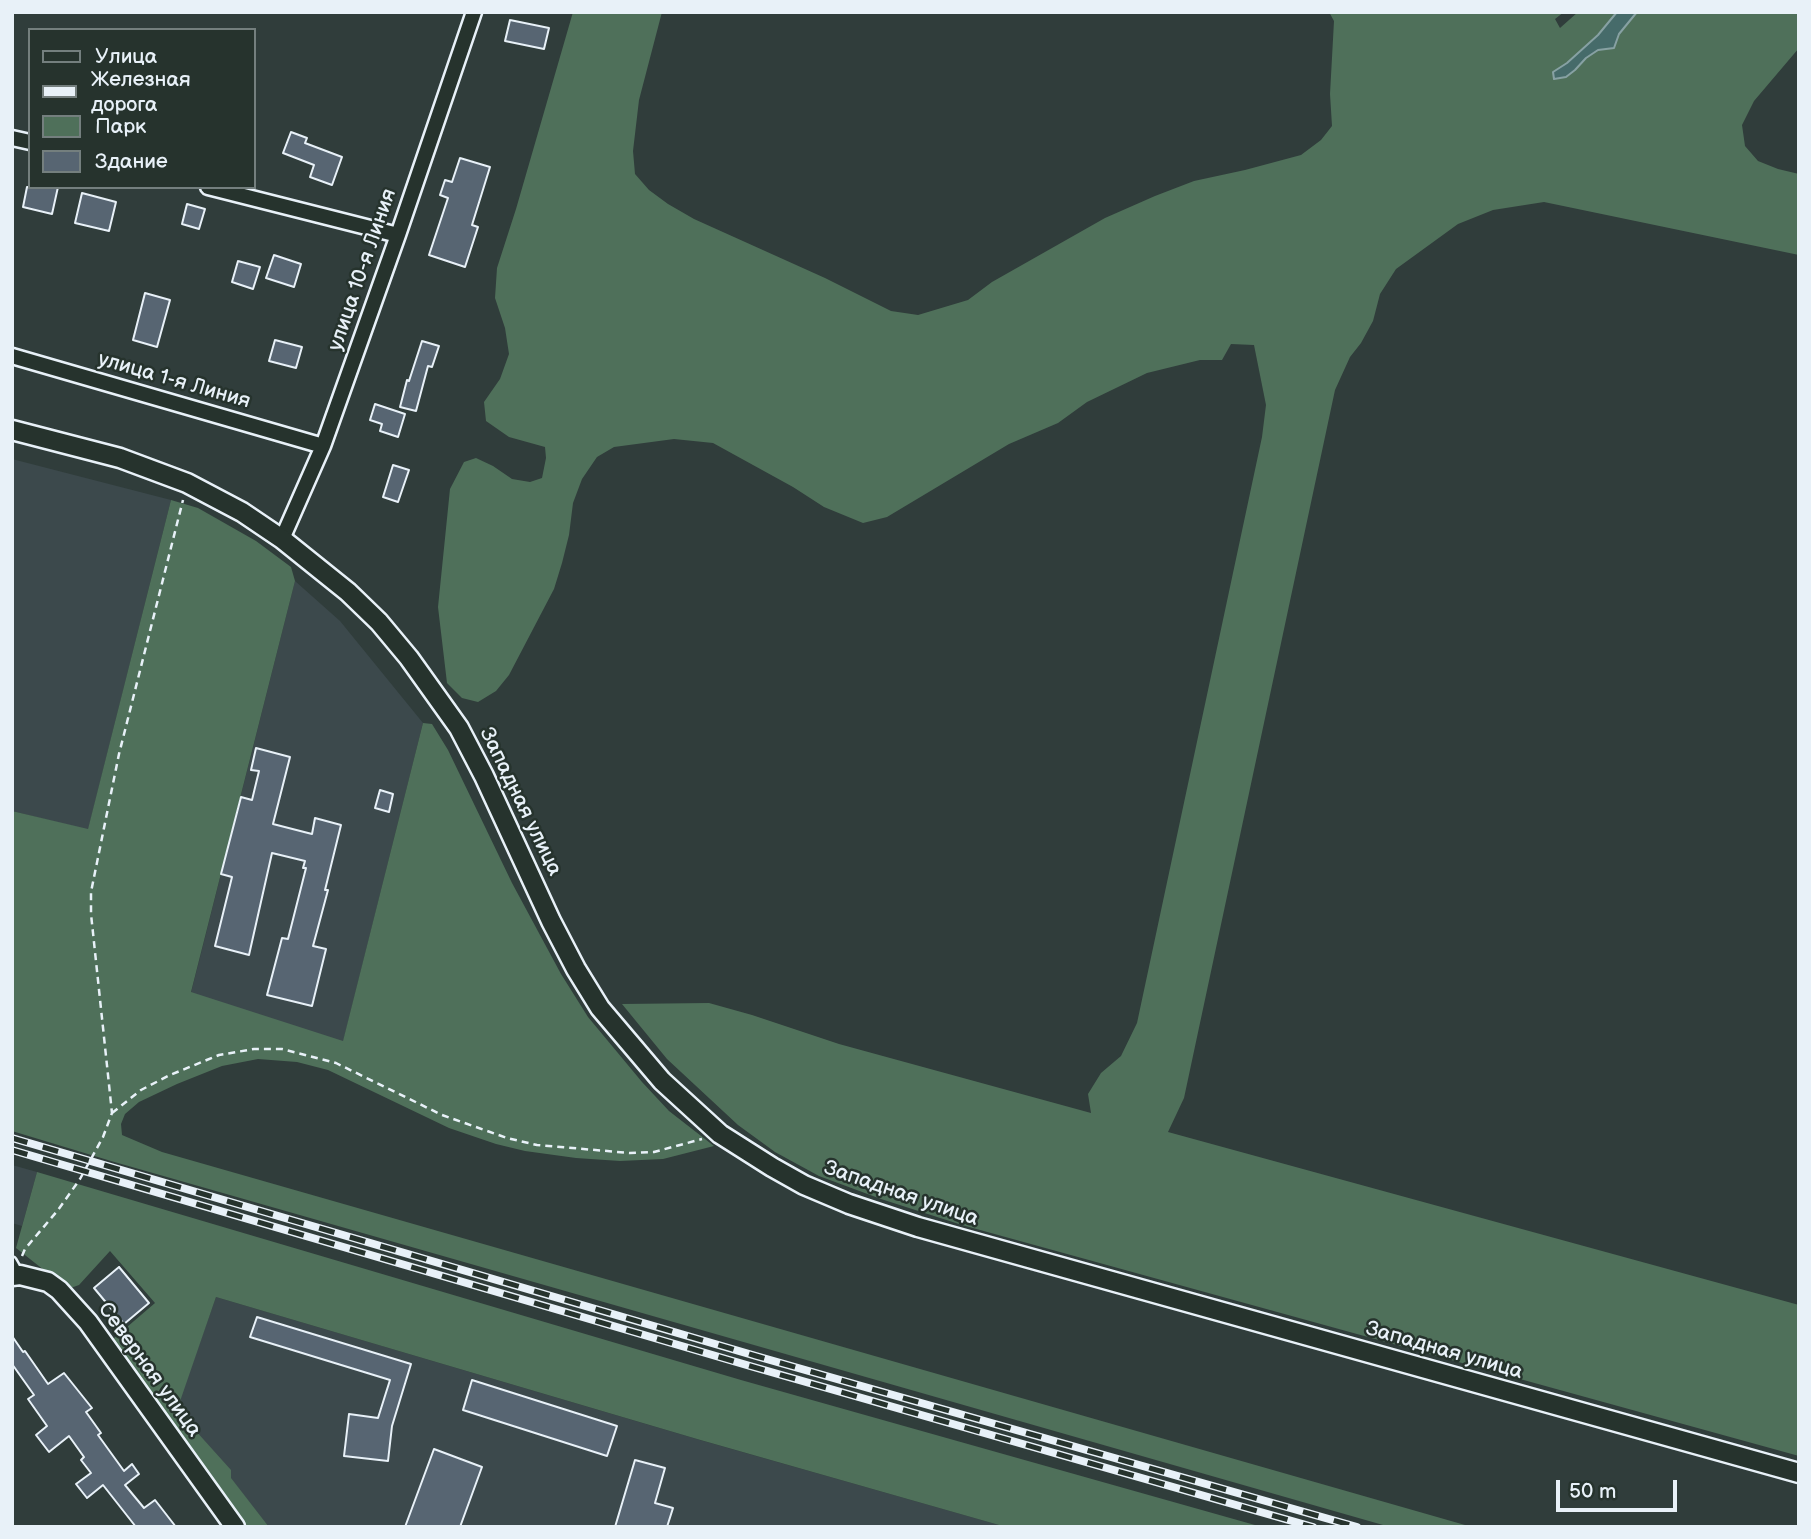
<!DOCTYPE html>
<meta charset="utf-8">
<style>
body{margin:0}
#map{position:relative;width:1811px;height:1539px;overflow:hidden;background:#303d3b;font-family:"Balsamiq Sans",sans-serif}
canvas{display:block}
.frame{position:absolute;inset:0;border:14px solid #e8f1f8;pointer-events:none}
.legend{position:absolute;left:28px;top:28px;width:228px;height:161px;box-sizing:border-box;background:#26332d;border:2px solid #747f7e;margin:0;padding:9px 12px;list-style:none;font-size:21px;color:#e8f1f8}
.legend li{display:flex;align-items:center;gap:14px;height:35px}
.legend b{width:35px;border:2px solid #747f7e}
.scale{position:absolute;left:1556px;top:1480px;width:121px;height:32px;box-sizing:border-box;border:4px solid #e8f1f8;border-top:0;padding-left:9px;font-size:21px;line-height:24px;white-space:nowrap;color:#e8f1f8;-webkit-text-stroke:5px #26332d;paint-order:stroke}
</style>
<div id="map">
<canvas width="1811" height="1539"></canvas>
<div class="frame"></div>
<ul class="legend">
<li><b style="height:9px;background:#26332d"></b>Улица</li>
<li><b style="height:9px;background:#e8f1f8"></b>Железная дорога</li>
<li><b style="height:19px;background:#4f705a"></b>Парк</li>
<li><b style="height:19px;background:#576572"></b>Здание</li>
</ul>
<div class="scale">50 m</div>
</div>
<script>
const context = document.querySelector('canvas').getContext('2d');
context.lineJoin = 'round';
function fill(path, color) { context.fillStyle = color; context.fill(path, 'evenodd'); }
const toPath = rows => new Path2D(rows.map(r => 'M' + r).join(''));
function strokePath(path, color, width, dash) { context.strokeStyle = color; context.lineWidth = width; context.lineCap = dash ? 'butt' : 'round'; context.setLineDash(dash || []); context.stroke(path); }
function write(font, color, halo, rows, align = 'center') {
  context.font = font + ' "Balsamiq Sans",sans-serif'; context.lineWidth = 5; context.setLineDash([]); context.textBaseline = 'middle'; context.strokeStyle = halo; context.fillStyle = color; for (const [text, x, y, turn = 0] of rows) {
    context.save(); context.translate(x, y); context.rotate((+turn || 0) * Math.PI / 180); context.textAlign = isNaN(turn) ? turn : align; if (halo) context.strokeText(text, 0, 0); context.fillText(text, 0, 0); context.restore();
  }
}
const built = toPath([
 [12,459,171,500,88,830,12,811],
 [295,581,340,621,423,723,343,1042,191,993],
 [12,1165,37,1172,22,1226,12,1223],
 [216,1297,700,1440,1006,1527,269,1527,176,1410]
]);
const green = toPath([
 [573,12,662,12,639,100,633,151,635,174,649,190,668,204,694,219,825,278,891,311,918,315,968,300,992,282,1105,218,1155,196,1194,181,1245,170,1301,155,1321,140,1332,126,1330,94,1334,21,1329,12,1564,12,1555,19,1560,28,1578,12,1617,12,1598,35,1567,63,1553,72,1555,79,1575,70,1586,58,1598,50,1614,47,1619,34,1637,12,1799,12,1799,48,1754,101,1742,125,1745,146,1758,161,1778,169,1799,174,1799,255,1544,202,1493,210,1458,224,1396,269,1380,294,1373,321,1361,343,1350,357,1335,390,1184,1098,1168,1132,1799,1305,1799,1456,962,1225,881,1199,819,1176,775,1152,738,1125,667,1059,622,1004,709,1003,752,1015,839,1044,1091,1113,1088,1094,1101,1073,1121,1056,1137,1023,1262,437,1266,405,1254,345,1231,344,1222,360,1200,360,1147,373,1087,402,1058,423,1009,444,887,517,863,523,824,507,793,487,713,443,674,439,614,447,597,457,582,479,573,503,569,535,562,563,554,589,509,675,496,691,478,702,462,698,447,683,438,607,450,489,464,462,476,458,493,466,512,479,530,482,542,478,546,458,545,447,509,437,486,421,484,402,500,379,509,354,505,328,495,298,497,268,516,209],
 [171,500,198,508,256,541,291,567,295,581,191,992,343,1041,423,723,432,724,448,750,512,883,561,974,588,1017,642,1082,669,1111,714,1146,663,1159,620,1161,576,1158,525,1151,496,1144,449,1128,328,1070,297,1062,258,1059,222,1066,177,1084,139,1102,125,1114,121,1124,122,1135,162,1152,1472,1527,1390,1527,111,1161,12,1131,12,811,88,829],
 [37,1172,741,1380,1262,1527,1006,1527,697,1439,216,1297,177,1410,231,1470,231,1478,269,1527,245,1527,114,1345,113,1339,155,1303,110,1251,79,1285,68,1289,16,1248]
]);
const water = toPath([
 [1617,12,1637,12,1619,34,1614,48,1598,50,1586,58,1575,70,1566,77,1554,79,1553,72,1567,63,1598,35,1617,12]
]);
const building = toPath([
 [510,20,549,28,544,49,505,41,510,20],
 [291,132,307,138,305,143,342,157,332,185,310,177,314,165,283,153,291,132],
 [460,158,490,167,472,225,478,227,465,267,429,255,448,198,440,195,445,180,452,182,460,158],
 [27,187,58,187,52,214,23,207,27,187],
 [82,193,116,202,109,231,75,223,82,193],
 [187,204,205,209,199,229,182,224,187,204],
 [274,255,301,264,294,287,266,278,274,255],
 [238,261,260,267,253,289,232,282,238,261],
 [145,293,170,300,157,347,133,340,145,293],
 [275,340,302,347,296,368,269,361,275,340],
 [422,341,439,346,432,367,428,366,416,411,400,407,407,380,409,381,422,341],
 [375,404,405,414,398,437,380,431,382,424,370,420,375,404],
 [393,465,409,470,398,502,383,497,393,465],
 [256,748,290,757,273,824,312,834,315,818,341,825,325,890,328,890,313,946,326,949,312,1006,267,995,282,938,288,939,306,868,303,868,305,861,272,853,249,955,215,946,232,877,221,874,241,797,252,800,259,771,251,770,256,748],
 [380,790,393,794,389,812,375,808,380,790],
 [119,1267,149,1303,124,1324,94,1288,119,1267],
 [257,1317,411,1364,392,1426,388,1461,344,1456,349,1414,378,1418,390,1380,250,1337,257,1317],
 [12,1336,23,1352,25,1351,48,1384,64,1373,92,1408,86,1412,101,1433,98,1435,124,1471,132,1464,139,1474,125,1485,144,1508,155,1500,176,1527,136,1527,103,1485,87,1498,76,1484,91,1473,81,1460,84,1457,69,1436,49,1452,36,1435,47,1426,28,1399,34,1395,12,1364,12,1336],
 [472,1380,617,1426,607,1456,463,1410,472,1380],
 [434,1449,482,1467,460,1527,405,1527,434,1449],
 [635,1460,665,1468,655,1503,673,1508,667,1527,615,1527,635,1460]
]);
const path = toPath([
 [112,1113,141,1090,170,1075,219,1055,254,1049,282,1049,336,1063,442,1115,507,1138,537,1145,630,1153,654,1152,702,1139],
 [22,1256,25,1249,58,1210,80,1179,103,1137,112,1113,91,914,91,892,119,754,183,500]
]);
const service = toPath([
 [12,1261,20,1275]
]);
const minor = toPath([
 [12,138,30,142],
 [208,187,398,235],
 [12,356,323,446],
 [282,539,323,446,398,235,474,12]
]);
const tertiary = toPath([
 [12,430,120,458,187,483,242,512,282,539,348,592,379,622,409,658,459,728,484,776,551,921,576,969,600,1008,662,1081,720,1134,772,1167,804,1185,849,1204,918,1227,1799,1473],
 [12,1276,20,1275,48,1282,59,1290,88,1322,235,1527]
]);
const rail = toPath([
 [12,1138,756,1356,1357,1527],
 [12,1150,750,1366,1313,1527]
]);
const streetNames = [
 ["улица 10-я Линия",363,270,-71],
 ["улица 1-я Линия",174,381,16],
 ["Западная улица",520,802,64],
 ["Западная улица",901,1194,19],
 ["Западная улица",1444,1351,16],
 ["Северная улица",149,1370,54]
];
fill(built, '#3c494c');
fill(green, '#4f705a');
fill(water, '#466b6a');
strokePath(water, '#87a1a3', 2);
fill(building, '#576572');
strokePath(building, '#e8f1f8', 2);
strokePath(service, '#e8f1f8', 12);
strokePath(minor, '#e8f1f8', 19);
strokePath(tertiary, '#e8f1f8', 23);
strokePath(path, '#e8f1f8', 2.5, [7, 5]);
strokePath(service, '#26332d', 7);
strokePath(minor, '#26332d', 14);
strokePath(tertiary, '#26332d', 18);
strokePath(rail, '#e8f1f8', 8);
strokePath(rail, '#26332d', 5, [16]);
write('21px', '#e8f1f8', '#26332d', streetNames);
</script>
